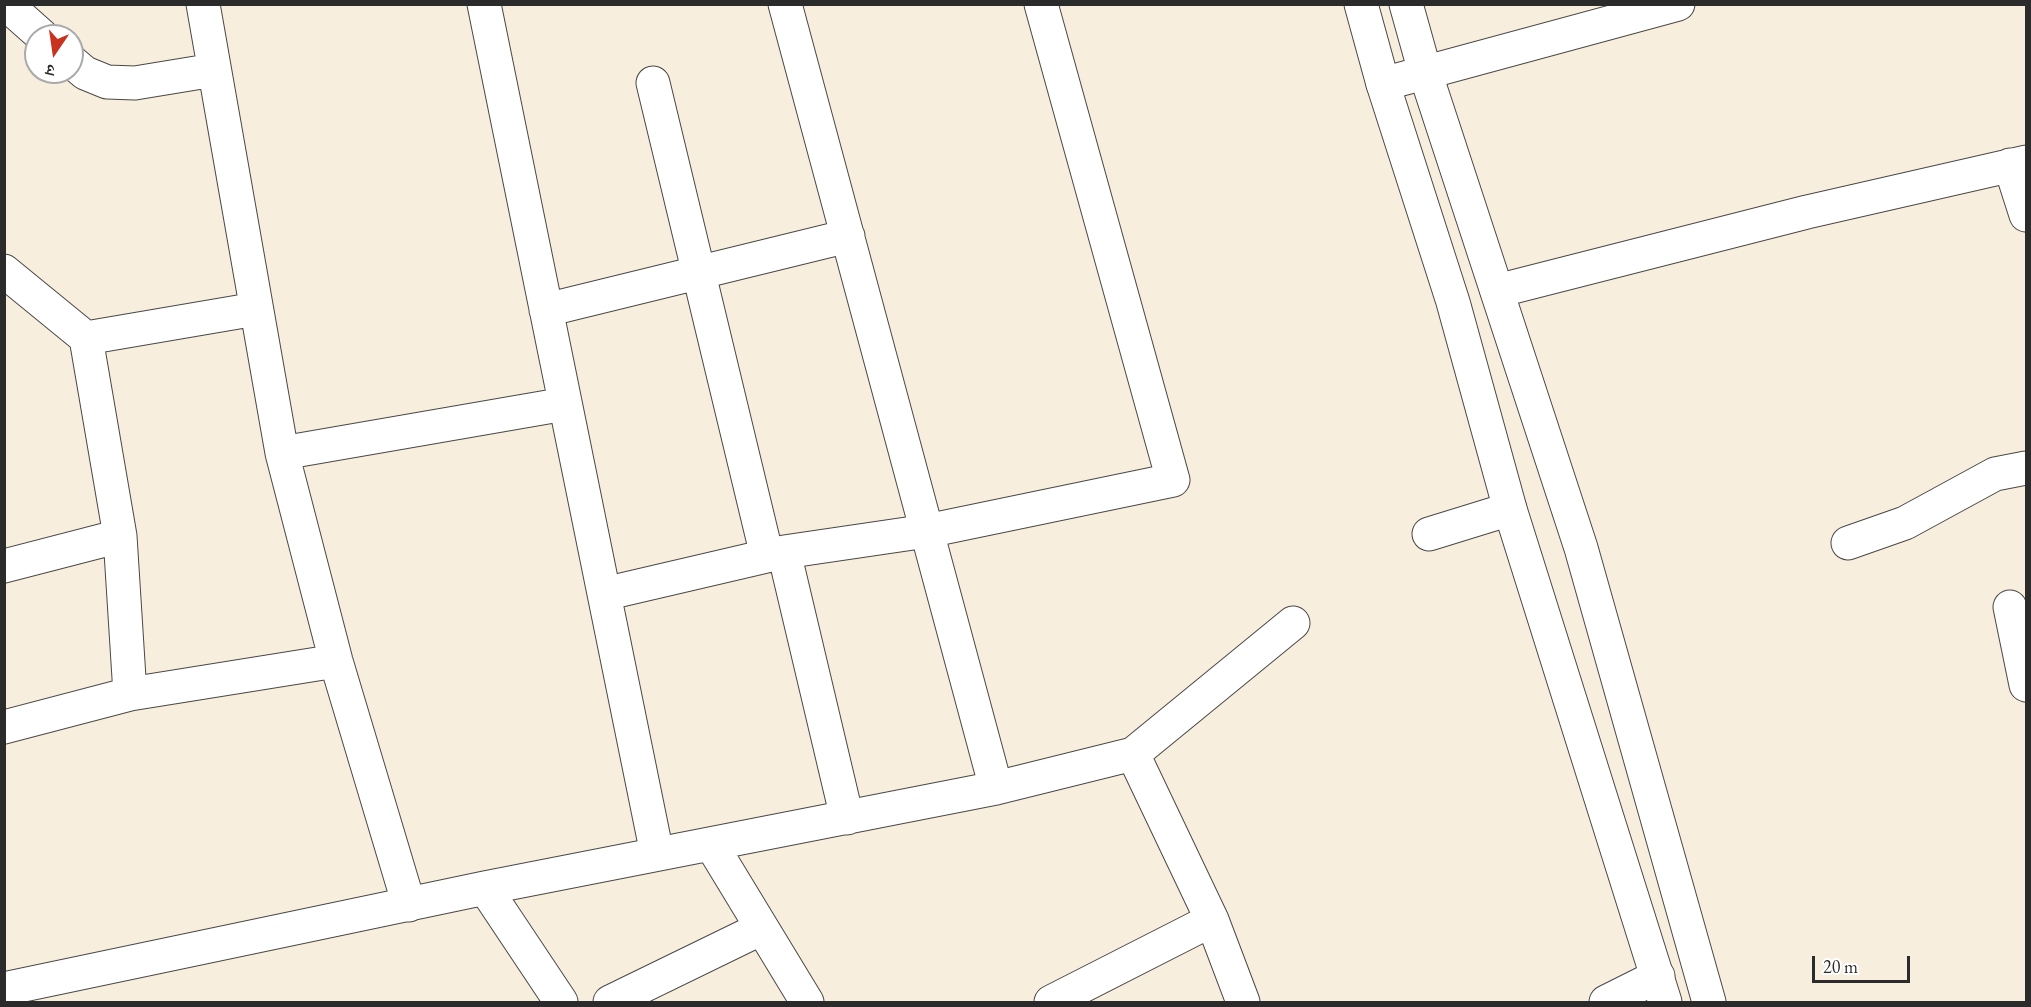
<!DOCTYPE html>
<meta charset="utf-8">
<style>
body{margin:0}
#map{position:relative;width:2031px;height:1007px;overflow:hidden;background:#f8eede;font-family:"EB Garamond","Noto Serif Devanagari",serif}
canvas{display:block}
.frame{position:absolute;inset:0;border:6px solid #2b2b2b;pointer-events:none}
.north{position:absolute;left:24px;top:24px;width:60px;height:60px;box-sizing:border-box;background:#fff;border:2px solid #aaa;border-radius:50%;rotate:193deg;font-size:16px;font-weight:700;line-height:24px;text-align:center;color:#2b2b2b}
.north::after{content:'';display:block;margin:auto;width:21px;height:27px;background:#c8321e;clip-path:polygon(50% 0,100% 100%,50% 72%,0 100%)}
.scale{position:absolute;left:1812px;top:956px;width:98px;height:27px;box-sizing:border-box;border:3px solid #2b2b2b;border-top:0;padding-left:8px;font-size:18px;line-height:21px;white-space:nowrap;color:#2b2b2b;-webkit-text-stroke:4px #fff;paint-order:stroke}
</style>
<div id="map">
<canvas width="2031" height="1007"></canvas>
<div class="frame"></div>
<div class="north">उ</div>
<div class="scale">20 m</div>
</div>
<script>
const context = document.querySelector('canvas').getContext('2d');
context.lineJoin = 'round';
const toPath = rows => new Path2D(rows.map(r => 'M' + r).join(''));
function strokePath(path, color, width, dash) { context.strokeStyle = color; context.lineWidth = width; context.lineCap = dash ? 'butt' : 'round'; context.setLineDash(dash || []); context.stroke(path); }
const minor = toPath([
 [6,4,42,36],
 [203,4,282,453,336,661,409,905],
 [484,4,657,854],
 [785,4,996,788],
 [72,62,85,73,107,82,135,83,214,70],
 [653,83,767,556],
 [1383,84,1678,4],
 [2010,165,2026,215],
 [4,271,86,338,120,536,130,694,336,661],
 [1497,291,1807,212,2026,162],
 [546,310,848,236],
 [86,338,256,309],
 [282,453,565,404],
 [1429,534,1510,509],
 [1848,543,1905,523,1995,474,2026,468],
 [784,552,847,818],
 [4,566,120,536],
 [604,594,784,552,927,531,1173,480,1041,4],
 [2010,607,2026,685],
 [4,727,130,694],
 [1133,754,1212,920,1243,1002],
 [711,844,807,1002],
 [485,888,561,1002],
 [4,989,485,888,996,788,1133,754,1293,623],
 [610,1002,762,928],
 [1051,1002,1212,920],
 [1606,1002,1658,976]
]);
const tertiary = toPath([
 [1361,4,1383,84,1453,302,1510,509,1665,1002],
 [1406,4,1425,72,1581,548,1709,1002]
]);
strokePath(minor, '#4a4846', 35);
strokePath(tertiary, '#4a4846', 35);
strokePath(minor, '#fff', 33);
strokePath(tertiary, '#fff', 33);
</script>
